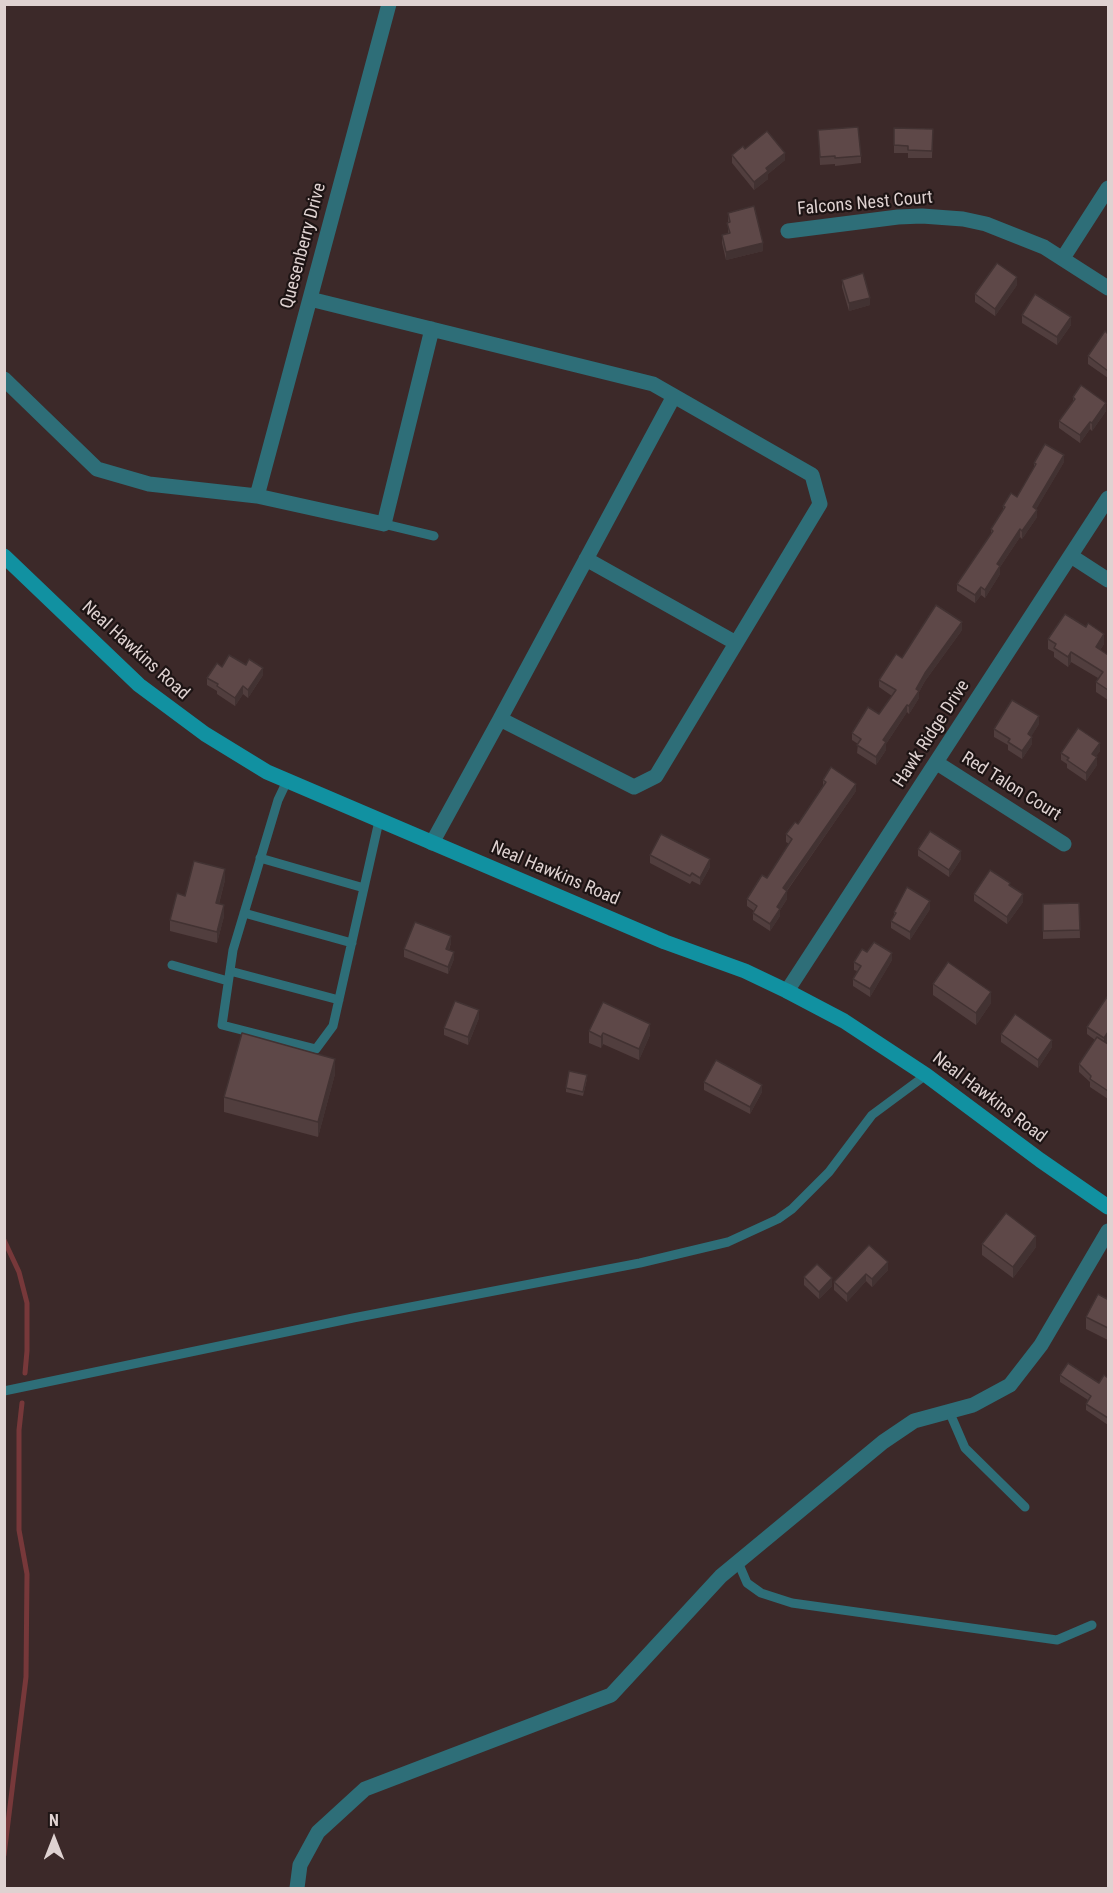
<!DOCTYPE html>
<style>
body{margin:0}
#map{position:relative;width:1113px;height:1893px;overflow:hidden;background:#3c2929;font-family:"Roboto Condensed",sans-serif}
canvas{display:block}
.frame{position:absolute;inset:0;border:6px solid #dfd2d1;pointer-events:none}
.north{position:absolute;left:24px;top:1809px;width:60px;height:60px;-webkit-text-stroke:4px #1d1414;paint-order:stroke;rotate:0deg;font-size:16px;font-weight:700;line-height:24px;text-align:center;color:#dfd2d1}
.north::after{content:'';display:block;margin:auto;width:21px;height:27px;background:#dfd2d1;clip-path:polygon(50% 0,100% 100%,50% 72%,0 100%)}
</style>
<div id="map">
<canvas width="1113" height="1893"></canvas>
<div class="frame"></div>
<div class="north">N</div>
</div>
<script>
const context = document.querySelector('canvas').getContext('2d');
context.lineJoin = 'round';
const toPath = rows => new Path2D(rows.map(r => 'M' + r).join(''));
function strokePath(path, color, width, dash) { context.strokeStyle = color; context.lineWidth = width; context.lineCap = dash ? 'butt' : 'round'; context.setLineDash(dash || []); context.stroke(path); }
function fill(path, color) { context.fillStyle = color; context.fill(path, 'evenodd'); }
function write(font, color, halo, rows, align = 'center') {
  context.font = font + ' "Roboto Condensed",sans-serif'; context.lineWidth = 4.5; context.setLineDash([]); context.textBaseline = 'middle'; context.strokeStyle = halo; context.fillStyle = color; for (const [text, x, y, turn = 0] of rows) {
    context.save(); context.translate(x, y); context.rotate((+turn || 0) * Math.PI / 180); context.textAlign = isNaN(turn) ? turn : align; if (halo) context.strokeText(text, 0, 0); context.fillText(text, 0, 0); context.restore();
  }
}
const stream = toPath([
 [4,1240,19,1272,27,1303,27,1351,25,1373],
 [4,1855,26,1677,27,1574,19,1530,19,1430,22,1403]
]);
const lane = toPath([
 [384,524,434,536],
 [287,781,278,800,233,950,222,1025,316,1049,333,1026,379,821],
 [260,858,364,888],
 [244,913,352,943],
 [172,965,228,981],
 [230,971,339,1000],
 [4,1391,353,1318,640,1263,728,1242,778,1219,792,1209,829,1172,872,1115,926,1075],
 [949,1411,965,1448,1025,1507],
 [738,1562,747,1583,761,1593,792,1603,1057,1640,1092,1625]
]);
const street = toPath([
 [788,231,898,217,922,216,963,219,986,224,1044,247,1108,288],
 [1063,258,1108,188],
 [310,299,653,384,812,475,820,504,656,776,634,787,500,719,432,843],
 [4,379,97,469,149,484,257,496,384,524,432,329],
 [257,496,389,4],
 [1071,556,1108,580],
 [586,559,736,643],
 [500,719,674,396],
 [937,763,1064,844],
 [787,991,1108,498],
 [297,1888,300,1865,318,1832,365,1789,611,1695,721,1576,883,1442,914,1421,973,1405,1010,1385,1041,1345,1108,1231]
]);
const secondary = toPath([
 [4,556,139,685,205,734,267,772,665,942,745,971,787,991,844,1021,926,1075,1040,1160,1108,1207]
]);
const wall = toPath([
 [933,129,932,158,908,158,908,153,894,153,894,145],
 [818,130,861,156,861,163,835,166,835,164,820,165],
 [745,149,785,160,768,174,768,179,754,190,732,163,732,155],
 [728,213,763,251,726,260,722,243,722,235,728,234],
 [842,280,870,305,849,311,842,287],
 [1017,285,995,316,975,302,975,294],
 [1022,315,1071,325,1057,345,1022,323],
 [1108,334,1108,378,1088,364,1088,356],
 [1073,397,1106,411,1092,431,1090,429,1080,443,1059,428,1059,421,1073,402],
 [1064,462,1036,509,1037,517,1022,539,1020,537,1000,567,1000,574,985,598,981,595,975,603,957,591,957,584,991,534,991,529,1003,510,1003,506,1017,497,1034,467,1034,463],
 [962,630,925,681,919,692,919,698,909,714,907,712,886,744,886,750,876,765,857,753,858,744,852,740,852,733,879,714,892,696,879,687,879,680,902,658],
 [1048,639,1104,644,1100,650,1108,655,1108,700,1096,692,1096,682,1098,678,1071,662,1068,667,1054,657,1054,652,1048,649],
 [222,667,263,675,248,698,243,694,235,706,217,694,217,691,207,685,207,678],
 [1039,724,1031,736,1032,744,1022,759,1008,750,1008,745,994,737,994,729],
 [1100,751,1096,756,1097,765,1086,781,1067,768,1067,764,1061,760,1061,753],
 [823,780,856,791,787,891,787,899,780,910,780,916,770,931,753,920,753,913,754,911,747,906,747,899,767,878,789,844,786,842,786,834,798,824,823,787],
 [918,849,961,859,949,877,918,856],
 [650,855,710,867,700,885,692,881,690,884,650,863],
 [225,880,219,904,224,916,217,943,170,931,170,920,185,896],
 [1010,885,1023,902,1007,924,974,901,974,894],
 [1079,903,1080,938,1043,939,1043,904],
 [930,909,910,940,891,928,891,921,894,916,894,912],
 [451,943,449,950,454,959,448,974,404,957,404,949],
 [867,952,892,960,870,997,853,986,853,979,857,971,854,970,854,962],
 [933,984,991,1003,976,1025,933,995],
 [479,1018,468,1045,444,1035,444,1028],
 [1087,1027,1108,1039,1106,1043,1108,1044,1108,1099,1090,1087,1090,1082,1079,1072,1079,1064,1095,1040,1087,1034],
 [589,1031,650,1035,639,1060,603,1044,601,1048,589,1043],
 [1001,1034,1052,1047,1038,1068,1001,1042],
 [335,1074,318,1137,224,1112,224,1097],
 [587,1079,583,1096,566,1092,566,1088],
 [704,1082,762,1092,750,1114,704,1090],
 [982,1244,1036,1247,1013,1278,982,1255],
 [888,1262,888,1270,872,1287,866,1281,847,1302,834,1290,834,1282],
 [804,1277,832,1286,819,1299,804,1285],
 [1108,1296,1108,1340,1086,1329,1086,1317,1107,1299],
 [1060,1375,1099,1383,1108,1378,1108,1425,1086,1410,1086,1404,1088,1400,1060,1382]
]);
const shadedWall = toPath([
 [785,153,785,160,768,174,768,179,754,190,754,182,766,168],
 [763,243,763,251,726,260,726,252],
 [1017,277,1017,285,995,316,995,309],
 [870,298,870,305,849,311,849,303],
 [1071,317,1071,325,1057,345,1057,337],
 [1106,403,1106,411,1092,431,1092,423],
 [1090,422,1090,429,1080,443,1080,435],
 [1064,455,1064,462,1034,513,1037,510,1037,517,1022,539,1022,531,1033,507],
 [1020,529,1020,537,1000,567,1000,574,985,598,985,590,997,564],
 [981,587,981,595,975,603,975,595],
 [962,622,962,630,925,681,919,692,919,698,909,714,909,706,916,689,925,673],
 [1104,634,1104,644,1096,656,1096,647],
 [1071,652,1071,662,1068,667,1068,657],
 [263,668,263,675,248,698,248,690],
 [243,686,243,694,235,706,235,698],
 [907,705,907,712,886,744,886,750,876,765,876,757,883,740],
 [1039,716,1039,724,1028,742,1028,734],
 [1032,737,1032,744,1022,759,1022,751],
 [1100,743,1100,751,1092,762,1092,754],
 [1097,757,1097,765,1086,781,1086,773],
 [856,784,856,791,783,896,783,888],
 [961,851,961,859,949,877,949,870],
 [710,859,710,867,700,885,700,878],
 [225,869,225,880,216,914,216,903],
 [787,891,787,899,780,910,780,916,770,931,770,924,777,907],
 [1023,894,1023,902,1007,924,1007,917],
 [930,901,930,909,910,940,910,932],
 [224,905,224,916,217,943,217,932],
 [451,936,451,943,446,956,446,949],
 [454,952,454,959,448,974,448,967],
 [892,953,892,960,870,997,870,989],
 [991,992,991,1003,976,1025,976,1013],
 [479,1010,479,1018,468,1045,468,1037],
 [650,1024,650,1035,639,1060,639,1049],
 [1108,1032,1108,1039,1104,1046,1104,1038],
 [603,1033,603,1044,601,1048,601,1037],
 [1052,1040,1052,1047,1038,1068,1038,1060],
 [335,1059,335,1074,318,1137,318,1122],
 [762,1085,762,1092,750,1114,750,1107],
 [1036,1236,1036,1247,1013,1278,1013,1267],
 [888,1262,888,1270,872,1287,872,1279],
 [866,1274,866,1281,847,1302,847,1294],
 [832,1278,832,1286,819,1299,819,1292]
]);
const building = toPath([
 [858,127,861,156,835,158,835,156,820,157,818,130,858,127],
 [894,128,933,129,932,151,908,150,908,146,894,145,894,128],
 [767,131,785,153,766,168,768,171,754,182,732,155,743,146,745,149,767,131],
 [754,206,763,243,726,252,722,235,730,233,727,223,730,222,728,213,754,206],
 [997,263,1017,277,995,309,975,294,997,263],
 [863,273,870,298,849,303,842,280,863,273],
 [1035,294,1071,317,1057,337,1022,315,1035,294],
 [1105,331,1108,334,1108,371,1088,356,1105,331],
 [1081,385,1106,403,1092,423,1090,422,1080,435,1059,421,1075,399,1073,397,1081,385],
 [1045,444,1064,455,1033,507,1037,510,1022,531,1020,529,997,564,1000,566,985,590,981,587,975,595,957,584,993,531,991,529,1005,507,1003,506,1011,493,1017,497,1036,464,1034,463,1045,444],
 [936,605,962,622,925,673,916,689,919,691,909,706,907,705,883,740,886,742,876,757,857,745,861,739,852,733,868,707,879,714,896,690,879,680,896,654,902,658,936,605],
 [1065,614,1086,627,1088,623,1104,634,1096,647,1108,655,1108,690,1096,682,1103,672,1071,652,1068,657,1054,648,1056,644,1048,639,1065,614],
 [229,655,246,665,249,659,263,668,248,690,243,686,235,698,217,686,218,684,207,678,217,663,222,667,229,655],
 [1012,700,1039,716,1028,734,1032,737,1022,751,1008,742,1010,739,994,729,1012,700],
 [1078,728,1100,743,1092,754,1097,757,1086,773,1067,760,1069,758,1061,753,1078,728],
 [831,767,856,784,783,888,787,891,777,907,780,909,770,924,753,913,757,906,747,899,762,875,767,878,792,839,786,834,795,822,798,824,826,782,823,780,831,767],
 [930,831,961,851,949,870,918,849,930,831],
 [661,834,710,859,700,878,692,873,690,876,650,855,661,834],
 [194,861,225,869,216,903,224,905,217,932,170,920,177,893,185,896,194,861],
 [990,870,1010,883,1009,885,1023,894,1007,917,974,894,990,870],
 [907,887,930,901,910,932,891,921,896,913,894,912,907,887],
 [1079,903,1080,930,1043,931,1043,904,1079,903],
 [415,922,451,936,446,949,454,952,448,967,404,949,415,922],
 [874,942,892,953,870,989,853,979,861,966,854,962,862,949,867,952,874,942],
 [948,962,991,992,976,1013,933,984,948,962],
 [1107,997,1108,998,1108,1032,1104,1038,1087,1027,1107,997],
 [455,1001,479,1010,468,1037,444,1028,455,1001],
 [603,1002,650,1024,639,1049,603,1033,601,1037,589,1031,603,1002],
 [1015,1014,1052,1040,1038,1060,1001,1034,1015,1014],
 [242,1033,335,1059,318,1122,224,1097,242,1033],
 [1097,1037,1108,1044,1108,1091,1090,1079,1091,1076,1079,1064,1097,1037],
 [716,1060,762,1085,750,1107,704,1082,716,1060],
 [569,1071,587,1075,583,1092,566,1088,569,1071],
 [1006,1213,1036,1236,1013,1267,982,1244,1006,1213],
 [869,1245,888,1262,872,1279,866,1274,847,1294,834,1282,869,1245],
 [817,1264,832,1278,819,1292,804,1277,817,1264],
 [1098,1294,1107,1299,1108,1296,1108,1328,1086,1317,1098,1294],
 [1068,1363,1099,1383,1104,1375,1108,1378,1108,1418,1086,1404,1091,1396,1060,1375,1068,1363]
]);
const streetNames = [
 ["Falcons Nest Court",865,204,-5],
 ["Quesenberry Drive",304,246,-75],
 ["Neal Hawkins Road",135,651,42],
 ["Hawk Ridge Drive",932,734,-57],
 ["Red Talon Court",1011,787,32],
 ["Neal Hawkins Road",555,874,23],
 ["Neal Hawkins Road",989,1098,37]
];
strokePath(stream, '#77383a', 5);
strokePath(lane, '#2e6e78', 9);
strokePath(street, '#2e6e78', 15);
strokePath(secondary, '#1191a1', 15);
fill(wall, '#513e3e');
fill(shadedWall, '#423232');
fill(building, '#5e4848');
strokePath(building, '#423232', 1.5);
write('18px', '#dfd2d1', '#1d1414', streetNames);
</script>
